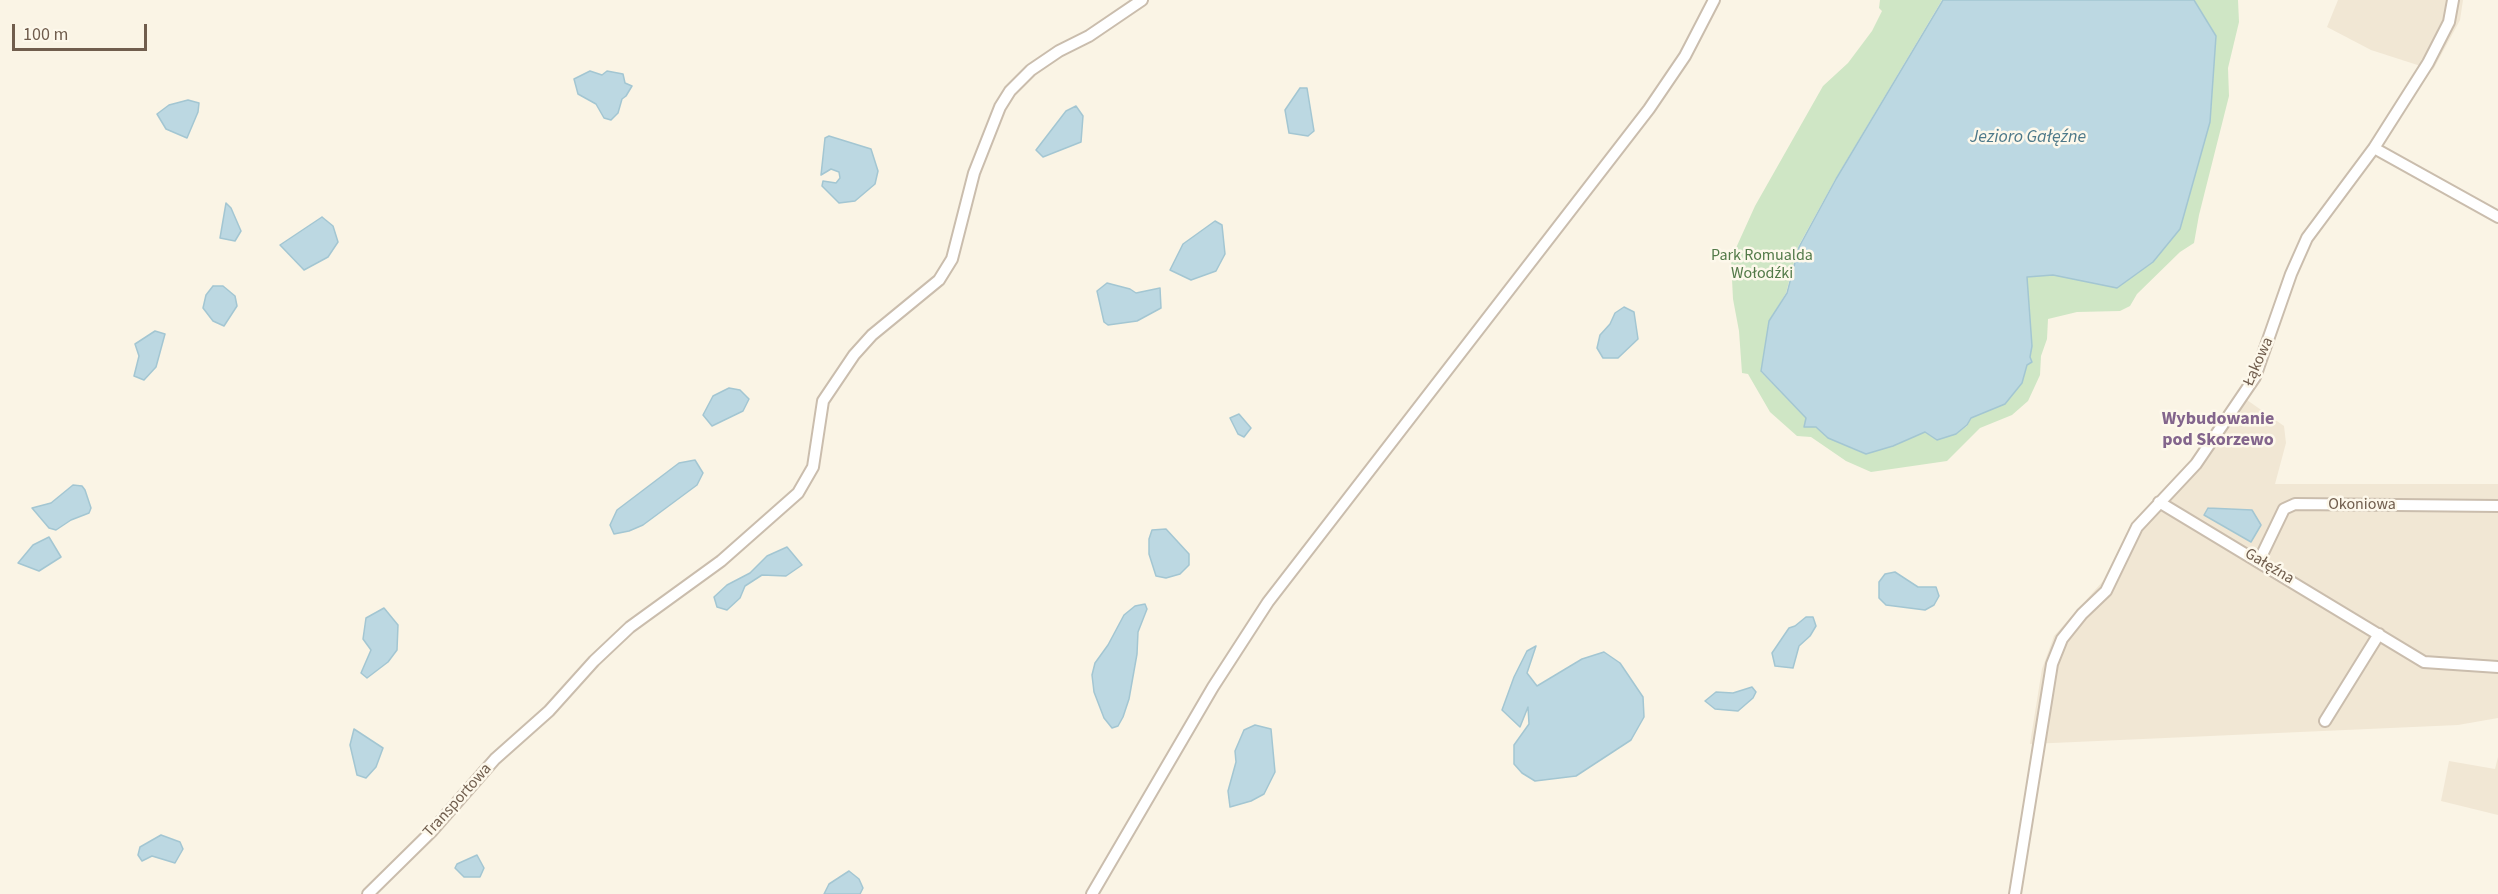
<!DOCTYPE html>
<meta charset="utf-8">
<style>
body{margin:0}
#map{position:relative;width:2498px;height:894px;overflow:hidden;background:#faf4e5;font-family:"Source Sans 3",sans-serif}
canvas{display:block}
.scale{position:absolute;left:12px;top:24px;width:135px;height:27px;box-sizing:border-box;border:3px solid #705d4d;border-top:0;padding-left:8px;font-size:18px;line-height:21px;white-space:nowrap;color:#705d4d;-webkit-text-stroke:4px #fdf8eb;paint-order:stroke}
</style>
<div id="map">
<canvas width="2498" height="894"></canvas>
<div class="scale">100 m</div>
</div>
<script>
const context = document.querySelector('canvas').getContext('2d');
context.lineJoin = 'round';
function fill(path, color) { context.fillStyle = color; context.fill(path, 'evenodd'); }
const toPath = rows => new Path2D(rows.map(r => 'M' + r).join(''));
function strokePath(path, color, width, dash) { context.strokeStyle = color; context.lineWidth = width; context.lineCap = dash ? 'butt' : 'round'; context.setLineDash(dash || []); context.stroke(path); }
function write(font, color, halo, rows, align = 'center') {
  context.font = font + ' "Source Sans 3",sans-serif'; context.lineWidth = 5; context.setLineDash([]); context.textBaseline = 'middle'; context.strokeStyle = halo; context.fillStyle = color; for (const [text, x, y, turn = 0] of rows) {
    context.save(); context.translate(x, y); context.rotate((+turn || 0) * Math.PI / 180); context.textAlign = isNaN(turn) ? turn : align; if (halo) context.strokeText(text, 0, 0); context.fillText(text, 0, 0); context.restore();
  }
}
const residential = toPath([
 [2338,0,2463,0,2460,20,2433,70,2371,50,2327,27],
 [2237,393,2284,426,2286,443,2275,484,2498,484,2498,718,2458,725,2030,744,2042,669,2054,636,2103,581,2131,525,2191,460],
 [2498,757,2498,815,2441,801,2449,761,2495,769]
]);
const green = toPath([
 [1880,0,1942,0,1836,178,1798,247,1786,293,1769,321,1761,372,1806,418,1804,427,1816,427,1828,438,1865,454,1893,446,1925,432,1937,440,1956,434,1967,426,1971,418,2005,404,2022,383,2027,365,2032,362,2030,356,2032,347,2027,277,2053,275,2117,288,2153,262,2180,229,2210,122,2216,36,2194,0,2238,0,2239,22,2228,68,2229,96,2199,215,2194,243,2180,252,2137,294,2130,306,2120,311,2077,312,2048,319,2047,339,2041,356,2040,375,2028,401,2012,415,1980,428,1947,461,1871,472,1846,461,1811,437,1797,436,1770,412,1748,374,1742,373,1739,331,1733,299,1731,259,1755,206,1823,86,1848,63,1872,31,1882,11,1879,8]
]);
const water = toPath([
 [1943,0,2194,0,2216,36,2210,122,2180,229,2153,262,2117,288,2053,275,2027,277,2032,346,2030,357,2032,362,2027,365,2022,383,2005,404,1971,418,1967,425,1956,434,1937,440,1925,432,1893,446,1866,454,1828,438,1816,427,1804,427,1806,418,1761,371,1769,321,1787,293,1799,247,1836,179,1943,0],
 [590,71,602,75,607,71,623,74,625,83,632,86,626,96,622,99,618,113,611,120,604,118,596,104,578,94,574,79,590,71],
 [1300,88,1307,88,1314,131,1308,136,1289,133,1285,110,1300,88],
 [188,100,199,103,198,112,187,138,166,129,157,114,169,105,188,100],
 [1076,106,1083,116,1081,142,1043,157,1036,150,1066,111,1076,106],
 [829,136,871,149,878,171,875,184,855,201,839,203,822,186,823,181,836,183,840,178,839,172,831,169,821,175,825,138,829,136],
 [226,203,231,208,241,231,235,241,220,238,226,203],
 [322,217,333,226,338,242,328,257,304,270,280,245,322,217],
 [1215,221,1222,225,1225,254,1216,271,1191,280,1170,270,1183,244,1215,221],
 [1107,283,1130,289,1136,293,1160,288,1161,308,1137,321,1108,325,1104,322,1097,291,1107,283],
 [213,286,223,286,235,296,237,306,224,326,213,321,203,308,206,295,213,286],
 [1624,307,1634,312,1638,339,1618,358,1603,358,1597,348,1600,335,1610,324,1615,313,1624,307],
 [155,331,165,334,156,367,144,380,134,376,139,356,135,344,155,331],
 [729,388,740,390,749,399,743,411,712,426,703,415,713,396,729,388],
 [1239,414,1251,428,1244,437,1238,434,1230,418,1239,414],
 [695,460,703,473,697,485,643,525,629,531,614,534,610,525,617,510,679,463,695,460],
 [73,485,82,486,85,490,91,508,89,513,71,520,56,530,49,528,32,508,51,503,73,485],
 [2208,508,2252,510,2261,525,2251,542,2204,515,2208,508],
 [1166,529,1189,554,1189,565,1180,574,1166,578,1156,576,1149,554,1149,539,1152,530,1166,529],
 [49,537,61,557,39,571,18,563,33,545,49,537],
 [787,547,802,565,786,576,762,575,745,586,740,598,727,610,717,607,714,597,727,585,750,573,767,556,787,547],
 [1895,572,1918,587,1936,587,1939,596,1934,605,1925,610,1886,605,1879,598,1879,582,1885,574,1895,572],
 [1145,604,1147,609,1138,632,1137,654,1129,699,1123,717,1118,726,1112,728,1104,718,1094,692,1092,675,1095,663,1108,645,1124,615,1135,606,1145,604],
 [384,608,398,625,397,650,388,662,367,678,361,673,371,650,363,639,366,618,384,608],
 [1806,617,1813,617,1816,626,1810,636,1799,646,1793,668,1775,666,1772,653,1789,628,1795,626,1806,617],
 [1536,646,1527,673,1537,686,1582,659,1604,652,1620,663,1643,697,1644,717,1631,740,1576,776,1535,781,1522,773,1514,764,1514,745,1529,724,1528,707,1520,727,1502,710,1514,677,1527,651,1536,646],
 [1752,687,1756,692,1753,698,1738,711,1715,709,1705,701,1716,692,1733,693,1752,687],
 [1255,725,1271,729,1275,772,1264,794,1251,801,1230,807,1228,791,1236,762,1235,751,1244,730,1255,725],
 [354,729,383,748,376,767,366,778,357,775,350,745,354,729],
 [161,835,180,842,183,849,175,863,152,856,142,861,138,855,140,847,161,835],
 [477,855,484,868,480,877,464,877,455,868,457,864,477,855],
 [849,871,859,879,863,888,860,894,824,894,829,884,849,871]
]);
const minor = toPath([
 [2374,148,2498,217],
 [2159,502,2424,662,2498,667],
 [2259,561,2284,509,2295,504,2498,506],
 [2325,721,2379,634],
 [368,894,432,831,495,759,549,711,594,661,630,627,721,561,798,493,813,467,823,401,854,355,872,335,939,280,952,259,974,173,1000,107,1010,91,1031,70,1059,51,1089,36,1142,0],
 [1092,894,1213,687,1268,602,1649,109,1685,56,1714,0],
 [2015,894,2052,664,2062,639,2082,614,2106,591,2137,527,2196,464,2255,377,2291,274,2307,238,2374,148,2428,63,2449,22,2453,0]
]);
const parkNames = [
 ["Park Romualda",1762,256],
 ["Wołodźki",1762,274]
];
const streetNames = [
 ["Łąkowa",2259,362,-66],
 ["Okoniowa",2362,505],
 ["Gałęźna",2269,567,31],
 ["Transportowa",458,801,-48]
];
const waterNames = [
 ["Jezioro Gałęźne",2028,138]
];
const neighbourhoodNames = [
 ["Wybudowanie",2218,420],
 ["pod Skorzewo",2218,441]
];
fill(residential, '#f1e7d4');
fill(green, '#cfe6c5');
fill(water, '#bcd8e2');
strokePath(water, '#a3c6d2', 1.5);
strokePath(minor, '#cabdad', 14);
strokePath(minor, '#fff', 10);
write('16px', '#537a49', '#fdf8eb', parkNames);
write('16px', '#705d4d', '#fdf8eb', streetNames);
write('italic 18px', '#4c7889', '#fdf8eb', waterNames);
write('bold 18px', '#83658c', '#fdf8eb', neighbourhoodNames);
</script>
